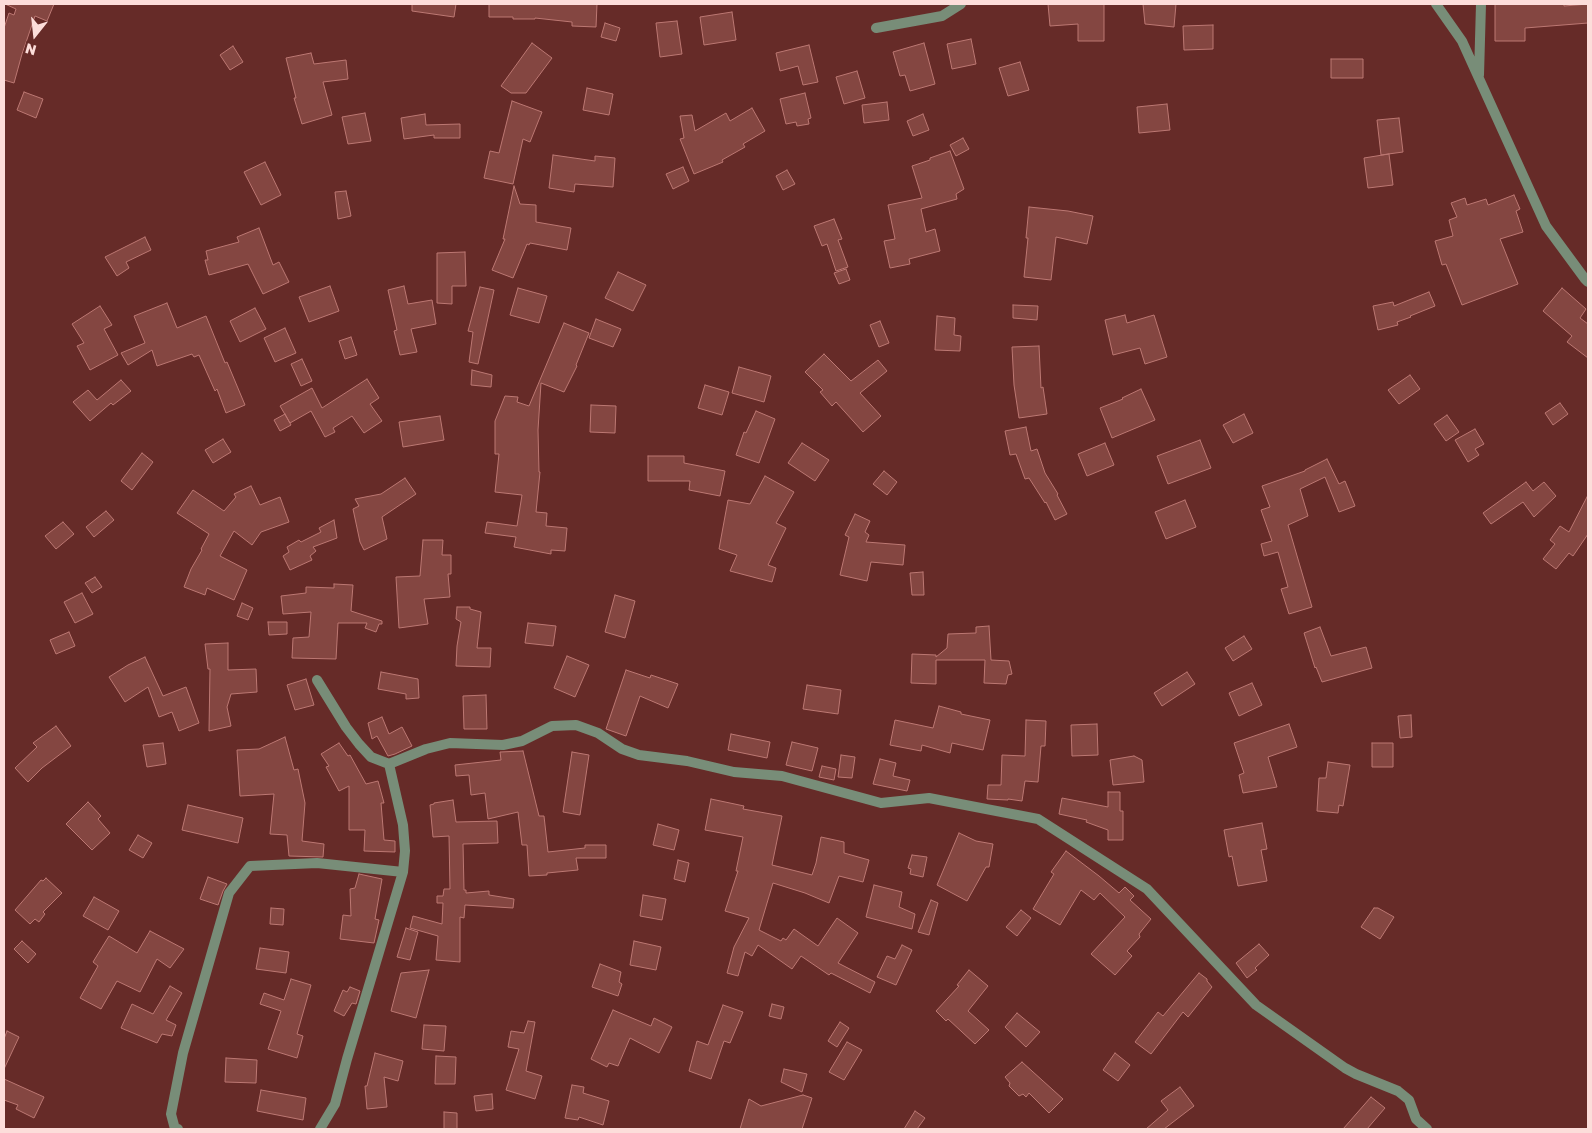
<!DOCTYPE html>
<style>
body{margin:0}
#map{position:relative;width:1592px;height:1133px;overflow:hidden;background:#662b28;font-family:"Golos Text",sans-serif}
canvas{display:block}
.frame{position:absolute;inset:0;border:5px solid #fcddda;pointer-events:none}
.north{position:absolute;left:10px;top:10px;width:50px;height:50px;-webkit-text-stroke:4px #662b28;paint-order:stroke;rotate:196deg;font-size:14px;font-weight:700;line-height:20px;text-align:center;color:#fcddda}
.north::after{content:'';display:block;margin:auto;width:18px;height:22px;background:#fcddda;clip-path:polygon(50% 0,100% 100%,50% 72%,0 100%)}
</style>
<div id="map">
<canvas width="1592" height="1133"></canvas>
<div class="frame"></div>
<div class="north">N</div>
</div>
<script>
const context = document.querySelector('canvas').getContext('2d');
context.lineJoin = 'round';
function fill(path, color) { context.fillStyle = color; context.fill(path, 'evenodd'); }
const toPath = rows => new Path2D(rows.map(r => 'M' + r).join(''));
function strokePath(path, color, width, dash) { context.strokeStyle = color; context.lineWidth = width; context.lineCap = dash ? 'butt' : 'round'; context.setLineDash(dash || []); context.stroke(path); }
const building = toPath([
 [5,4,54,4,47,21,35,16,22,54,14,83,4,80,4,28,9,13,14,15,16,9,5,4],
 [412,4,456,4,454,17,412,11,412,4],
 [489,4,597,4,596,27,572,26,572,22,535,18,535,19,513,19,513,17,489,17,489,4],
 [1048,4,1104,4,1104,41,1078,41,1078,24,1050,26,1048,4],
 [1143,4,1176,4,1174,27,1145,24,1143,4],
 [1495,4,1564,4,1564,6,1588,4,1588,23,1525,28,1525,41,1495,41,1495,4],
 [732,12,736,40,704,45,700,17,732,12],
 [677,21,682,54,660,57,656,23,677,21],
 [605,23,620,28,616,41,601,37,605,23],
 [1213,25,1213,49,1184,50,1183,26,1213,25],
 [971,39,976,64,952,69,947,44,971,39],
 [532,43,552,58,526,93,511,93,501,86,532,43],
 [924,43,935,84,910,91,905,75,900,76,893,52,924,43],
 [809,45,818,82,803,85,798,66,780,71,776,53,809,45],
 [233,46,243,62,230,70,220,55,233,46],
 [311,53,314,64,346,60,348,79,323,82,332,115,302,124,294,98,296,98,286,58,311,53],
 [1331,59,1363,59,1363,78,1331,78,1331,59],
 [1020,62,1029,90,1008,96,999,68,1020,62],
 [857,71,865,98,844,104,836,77,857,71],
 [587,88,613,94,609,115,583,110,587,88],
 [24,92,43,99,36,118,17,110,24,92],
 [805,93,811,118,808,119,809,124,797,126,796,122,786,124,780,99,805,93],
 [512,101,542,112,530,142,523,139,513,184,484,178,490,151,499,153,512,101],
 [887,102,889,120,864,123,862,105,887,102],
 [1167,104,1170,130,1139,133,1137,107,1167,104],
 [752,108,765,131,743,144,745,147,722,160,723,162,694,174,680,139,684,138,680,116,692,115,695,131,726,113,730,121,752,108],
 [365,113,371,141,348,144,342,117,365,113],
 [425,114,426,125,460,124,460,138,434,138,434,135,404,139,401,118,425,114],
 [923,114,929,130,913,136,907,121,923,114],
 [1399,118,1403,152,1381,155,1377,120,1399,118],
 [963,138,969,149,956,156,950,145,963,138],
 [950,151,964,189,956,194,957,199,921,209,926,232,935,229,940,251,909,259,910,264,890,268,884,241,895,239,888,205,922,198,912,166,930,160,930,158,950,151],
 [1389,154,1393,185,1368,188,1364,158,1389,154],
 [553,155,595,161,595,156,615,158,613,187,575,184,574,192,549,188,553,155],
 [265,162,281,195,261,205,244,172,265,162],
 [683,167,689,181,673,189,666,174,683,167],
 [787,170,795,184,783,190,776,176,787,170],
 [514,186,520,204,536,205,536,222,571,228,567,250,530,243,529,245,527,244,513,278,492,270,505,239,503,239,514,186],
 [346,191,351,216,338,219,335,192,346,191],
 [1514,195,1520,209,1516,211,1523,232,1500,239,1518,284,1462,305,1446,264,1442,265,1435,241,1453,236,1449,220,1457,217,1451,203,1465,198,1467,205,1486,199,1488,205,1514,195],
 [1029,207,1068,211,1093,216,1087,244,1056,237,1051,280,1024,277,1028,238,1026,238,1029,207],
 [834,219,842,239,838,240,848,267,836,271,827,244,822,246,814,226,834,219],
 [259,228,273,265,279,262,289,282,263,294,248,264,209,275,205,260,208,260,206,251,239,242,237,237,259,228],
 [145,237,151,250,126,262,129,268,117,276,105,257,145,237],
 [465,252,466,286,452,286,452,304,437,303,437,253,465,252],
 [846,269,850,280,839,284,834,273,846,269],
 [618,272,646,285,633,311,605,298,618,272],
 [330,286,339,311,309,322,299,297,330,286],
 [404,286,408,304,432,300,436,324,411,329,417,352,400,355,394,331,397,330,388,290,404,286],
 [480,287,494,290,478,364,469,362,473,332,468,331,480,287],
 [518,288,547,296,539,323,510,315,518,288],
 [1562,288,1586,309,1580,318,1588,324,1588,358,1567,342,1572,336,1543,311,1562,288],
 [1429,292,1435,306,1410,316,1411,317,1397,322,1398,325,1378,330,1373,306,1393,302,1394,306,1429,292],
 [167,303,177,328,206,316,225,363,227,362,245,405,226,413,217,389,215,391,199,355,194,357,192,354,157,366,152,350,128,365,121,353,145,343,134,316,167,303],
 [1013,305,1038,306,1037,320,1013,318,1013,305],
 [100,306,112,325,104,329,118,355,90,370,77,346,84,343,72,324,100,306],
 [255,308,266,329,240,342,230,321,255,308],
 [1125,315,1127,323,1154,315,1167,357,1145,364,1140,348,1113,355,1105,320,1125,315],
 [937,316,955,318,954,335,961,336,960,351,935,350,937,316],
 [596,319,621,329,613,347,589,338,596,319],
 [880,321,889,343,879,347,870,325,880,321],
 [564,323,589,333,576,365,577,366,564,392,541,383,538,430,539,472,540,472,536,512,547,513,546,526,567,528,565,551,551,550,551,554,514,547,516,537,485,533,487,522,517,526,522,495,495,492,499,454,495,454,495,421,505,396,518,397,517,402,529,406,564,323],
 [285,328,296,353,275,362,264,338,285,328],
 [351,337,357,355,345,359,339,341,351,337],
 [1039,346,1041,388,1043,387,1047,414,1019,418,1014,385,1012,347,1039,346],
 [824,354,851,381,878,360,887,371,860,393,881,416,863,432,836,402,832,406,820,392,823,390,805,372,824,354],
 [302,359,312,381,301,386,291,364,302,359],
 [739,367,771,376,764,402,732,393,739,367],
 [472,370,492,375,491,387,471,385,472,370],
 [1410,375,1420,389,1399,404,1388,390,1410,375],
 [367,379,379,398,370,404,382,421,364,433,352,416,333,428,335,432,325,437,311,411,290,423,280,406,312,388,322,408,367,379],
 [121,380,131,391,113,405,111,403,90,421,73,402,88,390,97,400,121,380],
 [705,385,729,392,722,415,698,408,705,385],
 [1141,389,1155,420,1112,438,1100,408,1123,399,1122,398,1141,389],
 [1560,403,1568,414,1553,425,1545,413,1560,403],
 [591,405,616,406,615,433,590,432,591,405],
 [756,411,775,419,759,463,736,455,744,432,746,433,756,411],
 [285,414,291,425,280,431,274,420,285,414],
 [1244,414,1253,433,1233,443,1223,425,1244,414],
 [1447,415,1459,432,1446,441,1434,424,1447,415],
 [440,416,444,440,403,447,399,422,440,416],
 [1026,427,1031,451,1037,449,1045,473,1058,494,1057,495,1067,514,1055,520,1046,502,1045,503,1029,478,1025,479,1016,454,1010,455,1005,431,1026,427],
 [1475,429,1484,444,1475,449,1479,455,1468,462,1455,440,1475,429],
 [223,439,231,452,213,463,205,450,223,439],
 [1200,440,1211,468,1168,484,1157,456,1200,440],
 [802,443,829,460,815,481,788,463,802,443],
 [1105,443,1114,465,1087,476,1078,454,1105,443],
 [142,453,153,462,132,490,121,481,142,453],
 [648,456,684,456,684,463,725,471,720,496,689,490,690,481,648,481,648,456],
 [1327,459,1339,484,1345,481,1355,506,1339,512,1325,477,1300,489,1308,516,1288,525,1312,607,1289,614,1281,589,1288,587,1278,552,1264,556,1261,544,1272,541,1261,510,1270,507,1262,486,1305,471,1305,470,1327,459],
 [884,471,897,482,887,495,873,484,884,471],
 [765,476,794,492,776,523,786,528,768,565,776,568,772,582,730,571,737,555,719,549,728,500,750,504,765,476],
 [405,478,416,494,382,517,387,539,364,550,360,542,353,509,359,506,355,499,381,494,405,478],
 [1526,482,1533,491,1544,482,1556,496,1534,517,1523,502,1491,524,1483,513,1526,482],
 [251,486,260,505,280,497,289,522,261,532,252,545,234,531,220,556,247,570,234,600,207,588,205,595,184,587,191,569,202,550,201,549,209,534,177,513,193,490,224,511,236,497,234,494,251,486],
 [1588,495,1588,534,1573,556,1569,553,1556,569,1543,559,1555,544,1550,540,1560,526,1569,532,1588,495],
 [1185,500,1196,527,1166,539,1155,512,1185,500],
 [106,511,114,520,94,537,86,527,106,511],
 [855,514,870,521,865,532,869,535,866,542,905,545,903,565,871,562,867,581,840,575,849,537,845,535,855,514],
 [334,520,337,538,313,547,316,551,310,556,312,560,290,570,283,556,289,552,287,547,299,540,301,542,321,532,319,528,334,520],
 [63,522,74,534,56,549,45,536,63,522],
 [423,540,443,540,442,555,451,555,451,574,448,574,450,597,424,599,428,624,399,628,396,577,420,576,423,540],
 [923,572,924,595,912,595,910,573,923,572],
 [95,577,102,587,92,593,85,583,95,577],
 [334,584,353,585,351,611,382,621,382,624,379,624,376,632,365,628,367,623,338,623,336,659,292,658,293,638,309,637,311,612,283,614,281,596,306,593,306,587,334,588,334,584],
 [82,593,93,614,75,623,64,602,82,593],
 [615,595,635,601,625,638,605,632,615,595],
 [242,603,253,608,248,620,237,616,242,603],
 [457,607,470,607,470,609,481,612,477,648,491,648,490,667,456,666,457,646,461,622,456,619,457,607],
 [268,622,287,622,287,634,269,635,268,622],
 [528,623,556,626,553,646,525,643,528,623],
 [989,626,991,660,1009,661,1012,674,1008,675,1006,684,984,683,985,660,936,660,936,684,911,683,912,654,936,655,936,657,947,648,948,634,976,633,976,627,989,626],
 [1320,627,1331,656,1366,647,1372,668,1322,682,1316,667,1315,668,1304,633,1320,627],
 [69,632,75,646,56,654,50,640,69,632],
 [1244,636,1252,649,1233,661,1225,648,1244,636],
 [228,643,228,670,256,669,257,692,231,694,227,707,231,726,209,731,210,669,208,669,205,644,228,643],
 [567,656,589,665,575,697,554,688,567,656],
 [145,657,163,696,186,687,199,723,179,731,172,712,159,717,148,687,125,702,109,677,128,665,145,657],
 [626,670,650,678,651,675,678,684,668,708,640,696,626,736,606,729,626,670],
 [381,672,418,679,419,698,406,699,406,694,378,689,381,672],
 [1187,672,1195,684,1162,706,1154,693,1187,672],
 [306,679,314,705,295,710,287,685,306,679],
 [1252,683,1262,705,1239,716,1229,693,1252,683],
 [807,685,841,690,838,714,803,709,807,685],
 [486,695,487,729,464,729,463,696,486,695],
 [939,706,961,712,961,714,990,720,983,750,952,743,950,753,922,745,921,751,890,745,895,720,933,728,939,706],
 [1411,715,1412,737,1400,738,1398,716,1411,715],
 [382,717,389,734,402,727,412,746,395,754,388,756,377,736,372,739,368,723,382,717],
 [1026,720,1046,721,1045,746,1041,746,1038,782,1025,781,1022,801,1008,799,1008,800,987,799,988,785,1001,785,1002,755,1025,756,1026,720],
 [1097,724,1098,755,1072,756,1071,725,1097,724],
 [1289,724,1297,747,1268,757,1277,787,1243,793,1239,775,1244,773,1234,743,1289,724],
 [56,726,71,746,42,768,28,782,15,768,37,747,33,743,56,726],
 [731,734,770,742,767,758,728,750,731,734],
 [285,737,294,770,298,769,305,803,302,841,324,844,323,857,289,856,287,835,270,834,274,794,240,796,237,750,259,749,285,737],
 [792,742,818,748,812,771,786,765,792,742],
 [163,743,166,764,147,767,143,745,163,743],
 [339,743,348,756,350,755,366,784,378,781,384,803,381,803,384,840,395,841,395,852,364,851,365,830,349,830,349,786,339,791,326,767,329,766,321,754,339,743],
 [1372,743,1393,743,1393,767,1372,767,1372,743],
 [523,751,539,816,544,816,548,852,585,848,585,845,606,845,606,858,576,858,578,870,547,873,547,875,529,876,527,845,522,845,518,812,488,819,485,793,471,795,469,775,456,776,455,765,501,760,500,752,523,751],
 [572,752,589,755,580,815,563,812,572,752],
 [841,755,855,757,852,778,838,777,841,755],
 [1134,756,1142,760,1144,782,1113,785,1110,760,1134,756],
 [880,759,896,763,893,776,910,780,907,791,873,784,880,759],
 [1328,762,1350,765,1343,806,1339,805,1338,813,1317,811,1319,778,1326,778,1328,762],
 [822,766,836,769,834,780,819,777,822,766],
 [1108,792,1120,792,1120,811,1123,811,1123,840,1108,840,1108,830,1086,822,1087,820,1059,814,1062,798,1108,807,1108,792],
 [711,799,744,806,743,809,782,816,772,865,812,875,816,863,821,837,844,842,844,853,869,860,863,882,839,876,829,903,805,893,773,883,759,930,781,941,783,938,786,940,794,929,818,946,837,918,858,933,838,963,875,982,870,993,831,973,829,975,801,956,792,969,758,945,752,956,745,952,738,976,727,973,734,947,749,918,725,911,738,871,736,871,743,837,705,830,711,799],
 [453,800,456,822,497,821,498,843,463,844,464,890,466,890,466,893,489,891,489,895,514,899,513,908,465,905,464,918,460,917,460,962,436,960,438,936,410,928,413,916,442,924,443,903,437,903,437,896,443,896,444,889,450,889,449,836,433,837,430,805,434,804,434,803,453,800],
 [88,802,101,816,98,819,110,833,92,850,66,824,88,802],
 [188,805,243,818,238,843,182,830,188,805],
 [1262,823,1267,849,1261,850,1267,881,1238,886,1232,856,1229,857,1224,830,1262,823],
 [658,824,679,830,674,850,653,845,658,824],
 [959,833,976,841,993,844,989,867,986,867,967,901,937,885,959,833],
 [138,835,152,843,143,858,129,850,138,835],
 [1066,851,1099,876,1119,893,1125,887,1134,896,1130,900,1151,919,1139,934,1140,937,1127,951,1132,956,1115,975,1091,954,1125,917,1100,893,1094,900,1081,890,1060,925,1033,909,1054,874,1051,872,1066,851],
 [912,855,927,857,923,877,910,874,911,869,908,868,912,855],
 [678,860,689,863,685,882,674,879,678,860],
 [359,874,382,879,375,919,379,920,374,943,340,939,343,915,351,916,350,889,355,888,359,874],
 [208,877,227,884,223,891,218,905,200,899,208,877],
 [46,878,62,893,43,912,45,914,39,922,35,919,30,924,15,910,41,880,43,881,46,878],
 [874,885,902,892,899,907,915,914,912,929,866,917,874,885],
 [643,895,666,899,662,920,640,916,643,895],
 [94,897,119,911,108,930,83,916,94,897],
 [931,900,938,903,929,935,918,932,931,900],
 [271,908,284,909,283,925,270,924,271,908],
 [1374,908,1378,908,1394,917,1380,939,1361,927,1374,908],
 [1021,910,1031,918,1017,936,1006,927,1021,910],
 [406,928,418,932,410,960,397,957,406,928],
 [150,931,184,949,170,968,157,959,140,992,117,981,101,1009,80,998,98,966,93,962,109,936,137,953,150,931],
 [22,941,36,954,28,963,14,949,22,941],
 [634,941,661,947,656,970,630,965,634,941],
 [1259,944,1269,955,1255,968,1257,970,1247,978,1236,963,1259,944],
 [902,945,912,950,896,985,877,977,887,956,895,959,902,945],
 [260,948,289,952,286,973,256,969,260,948],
 [600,964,621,972,619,982,622,984,618,996,592,987,600,964],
 [429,970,416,1018,391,1011,401,973,429,970],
 [969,970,988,986,968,1011,989,1030,975,1044,948,1019,946,1021,936,1011,959,986,957,985,969,970],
 [1199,973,1207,979,1207,981,1212,987,1188,1017,1183,1012,1151,1054,1135,1042,1158,1012,1163,1016,1199,973],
 [291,979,311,985,297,1034,303,1036,297,1058,268,1049,281,1011,260,1004,264,993,284,1000,291,979],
 [170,986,182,993,166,1020,176,1025,172,1036,162,1034,157,1043,121,1028,132,1004,153,1014,170,986],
 [350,987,360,991,356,1004,352,1003,344,1016,334,1011,343,990,347,992,350,987],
 [772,1004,784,1007,781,1019,769,1016,772,1004],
 [723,1005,743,1012,730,1043,724,1041,711,1079,689,1071,697,1041,708,1045,723,1005],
 [613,1010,651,1026,654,1018,672,1027,659,1053,630,1038,618,1066,609,1063,607,1067,591,1059,613,1010],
 [1017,1013,1040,1032,1026,1047,1005,1027,1017,1013],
 [528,1021,535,1022,526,1071,542,1076,535,1099,506,1090,519,1049,508,1047,511,1031,524,1033,528,1021],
 [840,1022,849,1028,837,1047,828,1041,840,1022],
 [424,1025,446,1026,444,1051,422,1049,424,1025],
 [7,1031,19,1037,4,1069,4,1039,7,1031],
 [847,1042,862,1050,844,1080,829,1072,847,1042],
 [375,1053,403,1061,398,1081,384,1077,387,1107,367,1109,365,1086,367,1086,375,1053],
 [1115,1053,1130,1065,1118,1081,1103,1070,1115,1053],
 [436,1056,456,1057,455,1084,435,1084,436,1056],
 [226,1058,257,1060,256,1083,225,1082,226,1058],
 [1022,1062,1063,1099,1049,1113,1029,1093,1026,1097,1023,1094,1019,1096,1009,1086,1010,1083,1005,1077,1022,1062],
 [784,1069,807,1074,802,1092,781,1082,784,1069],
 [4,1079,44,1097,34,1118,16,1109,18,1105,4,1100,4,1079],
 [572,1085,584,1087,583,1093,609,1101,603,1125,579,1117,578,1120,565,1118,572,1085],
 [1180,1087,1194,1106,1164,1129,1146,1129,1168,1110,1161,1101,1180,1087],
 [261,1090,306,1098,303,1120,257,1111,261,1090],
 [492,1094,493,1109,476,1111,474,1096,492,1094],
 [803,1095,812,1098,802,1129,740,1129,749,1099,761,1106,803,1095],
 [1371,1097,1385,1108,1367,1129,1343,1129,1371,1097],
 [915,1111,925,1118,917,1129,904,1129,915,1111],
 [444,1112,457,1113,457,1129,444,1129,444,1112]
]);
const street = toPath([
 [1436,4,1462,41,1546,226,1585,279,1588,282],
 [876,28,942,16,961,4],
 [1479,75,1481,4],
 [317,680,346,727,359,744,371,757,389,764,426,749,450,743,503,745,522,741,552,726,576,725,598,733,622,749,639,755,687,761,734,772,782,776,881,803,929,798,1038,819,1147,889,1256,1005,1345,1068,1356,1074,1398,1091,1409,1100,1416,1119,1427,1129],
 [178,1129,175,1129,171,1114,183,1053,229,893,250,866,317,863,403,872],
 [320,1129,335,1104,347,1059,403,872,405,851,403,825,389,764]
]);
fill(building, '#844641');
strokePath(building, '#bc7873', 1);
strokePath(street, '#788d78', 10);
</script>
